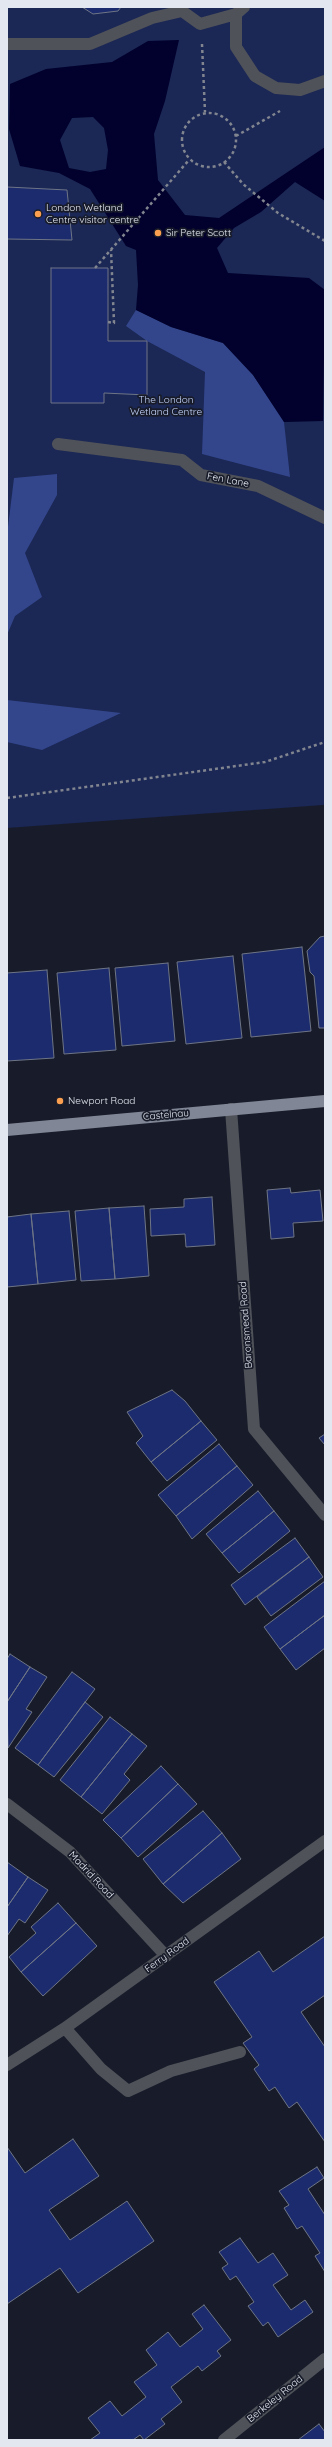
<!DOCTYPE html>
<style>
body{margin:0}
#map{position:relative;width:332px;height:2447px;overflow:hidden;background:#181c2a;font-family:Quicksand,sans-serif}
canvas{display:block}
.frame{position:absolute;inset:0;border:8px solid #e3e7f0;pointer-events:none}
</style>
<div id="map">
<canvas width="332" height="2447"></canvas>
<div class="frame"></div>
</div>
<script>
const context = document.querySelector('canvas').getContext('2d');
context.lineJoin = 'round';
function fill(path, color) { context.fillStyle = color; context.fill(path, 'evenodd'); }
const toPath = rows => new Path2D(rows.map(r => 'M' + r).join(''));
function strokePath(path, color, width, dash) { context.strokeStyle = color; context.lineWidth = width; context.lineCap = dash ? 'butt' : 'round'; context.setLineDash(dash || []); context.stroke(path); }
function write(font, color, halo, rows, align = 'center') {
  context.font = font + ' Quicksand,sans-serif'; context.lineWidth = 3.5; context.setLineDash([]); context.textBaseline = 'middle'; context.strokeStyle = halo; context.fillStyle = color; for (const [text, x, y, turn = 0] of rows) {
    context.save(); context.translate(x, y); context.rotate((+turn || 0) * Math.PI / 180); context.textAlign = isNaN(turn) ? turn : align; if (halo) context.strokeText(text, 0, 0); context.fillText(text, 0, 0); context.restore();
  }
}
const green = toPath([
 [7,7,325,7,325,804,323,805,7,828]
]);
const forest = toPath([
 [136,310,171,327,223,343,253,375,284,422,290,477,202,454,205,372,147,341,126,326],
 [57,474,57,495,25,553,42,597,15,616,7,635,7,535,14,478],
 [7,700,121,713,42,750,7,742]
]);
const water = toPath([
 [179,40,165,101,154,134,158,180,185,215,219,218,325,147,325,201,295,182,261,212,234,228,217,248,228,273,309,278,325,290,323,421,284,422,253,375,223,343,171,327,136,310,138,285,136,250,126,246,90,189,59,173,20,166,9,129,10,84,46,69,112,62,148,41],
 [93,117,104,128,108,150,106,169,90,172,69,168,60,140,72,118]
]);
const building = toPath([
 [82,7,121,7,118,11,93,14,82,7],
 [7,187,67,190,72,240,7,239,7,187],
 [51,268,108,268,108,341,147,341,147,395,104,393,104,403,51,403,51,268],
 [325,936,325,1028,319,1028,314,976,310,972,307,951,320,937,325,936],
 [302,947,311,1031,251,1037,242,954,302,947],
 [233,956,242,1038,186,1044,177,962,233,956],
 [168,963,175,1041,122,1046,115,968,168,963],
 [109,968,116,1050,64,1054,57,973,109,968],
 [47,970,54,1058,7,1061,7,973,47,970],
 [290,1188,291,1193,320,1190,323,1221,293,1223,294,1237,271,1239,267,1190,290,1188],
 [212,1197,215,1245,186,1247,185,1234,151,1236,150,1209,184,1207,184,1199,212,1197],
 [144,1206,149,1276,115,1279,109,1208,144,1206],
 [109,1208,115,1279,81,1281,75,1211,109,1208],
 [69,1211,76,1280,38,1284,31,1214,69,1211],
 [31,1214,38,1284,7,1287,7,1217,31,1214],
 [172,1390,185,1401,201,1421,151,1462,136,1443,143,1436,127,1412,172,1390],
 [201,1421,217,1440,167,1481,151,1462,201,1421],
 [325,1434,325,1445,319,1438,325,1434],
 [219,1444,237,1466,176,1516,158,1495,219,1444],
 [237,1466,253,1485,192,1539,176,1516,237,1466],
 [258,1491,274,1511,222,1553,206,1534,258,1491],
 [274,1511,290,1531,239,1573,222,1553,274,1511],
 [295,1538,309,1557,245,1605,231,1585,295,1538],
 [309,1557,323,1577,271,1616,257,1597,309,1557],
 [325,1581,325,1615,280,1649,264,1627,325,1581],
 [325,1615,325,1648,296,1670,280,1649,325,1615],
 [10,1654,30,1667,7,1702,7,1659,10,1654],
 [30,1667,47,1677,26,1709,32,1712,8,1748,7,1702,30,1667],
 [72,1672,95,1689,38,1765,15,1748,72,1672],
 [85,1702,103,1717,54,1777,38,1765,85,1702],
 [110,1717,132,1734,81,1797,60,1780,110,1717],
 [132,1734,147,1746,124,1774,130,1780,102,1814,81,1797,132,1734],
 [161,1766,178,1784,121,1838,103,1820,161,1766],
 [178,1784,197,1804,138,1857,121,1838,178,1784],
 [203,1811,222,1833,163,1884,143,1859,203,1811],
 [222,1833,241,1859,183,1903,163,1884,222,1833],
 [7,1862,28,1877,7,1907,7,1862],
 [28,1877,48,1890,25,1923,19,1919,7,1936,7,1907,28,1877],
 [58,1903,76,1923,21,1972,9,1957,36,1933,31,1927,58,1903],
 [76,1923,97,1946,43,1996,21,1972,76,1923],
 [325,1936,325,1995,301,2012,325,2047,325,2142,297,2102,289,2108,275,2087,269,2091,254,2069,259,2065,243,2043,252,2037,214,1982,259,1951,273,1972,325,1936],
 [73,2139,99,2176,49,2210,70,2240,127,2201,154,2241,78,2293,60,2268,7,2304,7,2147,25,2173,73,2139],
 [317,2167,324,2178,308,2189,325,2215,325,2272,315,2256,320,2253,302,2226,297,2229,284,2208,289,2205,279,2191,317,2167],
 [240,2238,258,2263,273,2253,288,2275,273,2285,291,2310,305,2300,313,2312,278,2337,268,2322,263,2326,248,2306,254,2302,236,2276,230,2280,222,2268,228,2264,219,2252,240,2238],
 [204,2305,231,2340,217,2351,221,2356,202,2371,198,2366,171,2387,182,2402,161,2419,165,2424,144,2440,140,2435,133,2440,90,2440,100,2433,88,2418,110,2401,122,2416,146,2397,134,2382,157,2365,146,2350,168,2332,180,2347,203,2329,192,2314,204,2305],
 [319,2424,325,2432,325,2440,298,2440,319,2424]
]);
const path = toPath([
 [202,44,205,112],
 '182 140a27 27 0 1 1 54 0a27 27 0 1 1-54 0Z',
 [236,136,280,111],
 [224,162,243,184,278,213,325,241],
 [95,268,189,160],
 [108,322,114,323,111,250],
 [7,798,265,762,325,742]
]);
const minor = toPath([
 [244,7,236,14,236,47,255,76,276,88,300,90,325,81],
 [7,44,90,44,152,18,182,11,200,24,236,14],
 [58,444,182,460,201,475,258,486,325,518],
 [231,1109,254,1429,325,1515],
 [7,1804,70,1852,166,1956],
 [65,2028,101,2069,128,2091,171,2071,240,2052],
 [7,2065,65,2028,325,1841],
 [224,2440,325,2359]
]);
const major = toPath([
 [7,1130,325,1101]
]);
const markers = [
 [38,214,4,"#fa9f4f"],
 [158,233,4,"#fa9f4f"],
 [60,1101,4,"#fa9f4f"]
];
const poiNames = [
 ["London Wetland",46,208],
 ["Centre visitor centre",46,220],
 ["Sir Peter Scott",166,233],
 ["Newport Road",68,1101]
];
const parkNames = [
 ["The London",166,400],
 ["Wetland Centre",166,412]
];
const streetNames = [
 ["Fen Lane",228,480,11],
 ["Castelnau",166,1115,-5],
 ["Baronsmead Road",246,1325,-94],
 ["Madrid Road",91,1875,47],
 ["Ferry Road",167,1955,-36],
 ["Berkeley Road",275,2399,-39]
];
fill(green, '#1b2754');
fill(forest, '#33468c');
fill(water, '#02002c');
fill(building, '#1c2b6d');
strokePath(building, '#6e7586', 1);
strokePath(path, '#818590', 2.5, [3, 3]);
strokePath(minor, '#4f5259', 12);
strokePath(major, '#808695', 12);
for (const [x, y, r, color] of markers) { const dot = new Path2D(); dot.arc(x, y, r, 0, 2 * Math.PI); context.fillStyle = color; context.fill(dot); strokePath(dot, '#181c2a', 1.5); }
write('10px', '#e3e7f0', '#181c2a', poiNames, 'left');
write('10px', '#c6d5fd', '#181c2a', parkNames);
write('10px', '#e3e7f0', '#181c2a', streetNames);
</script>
